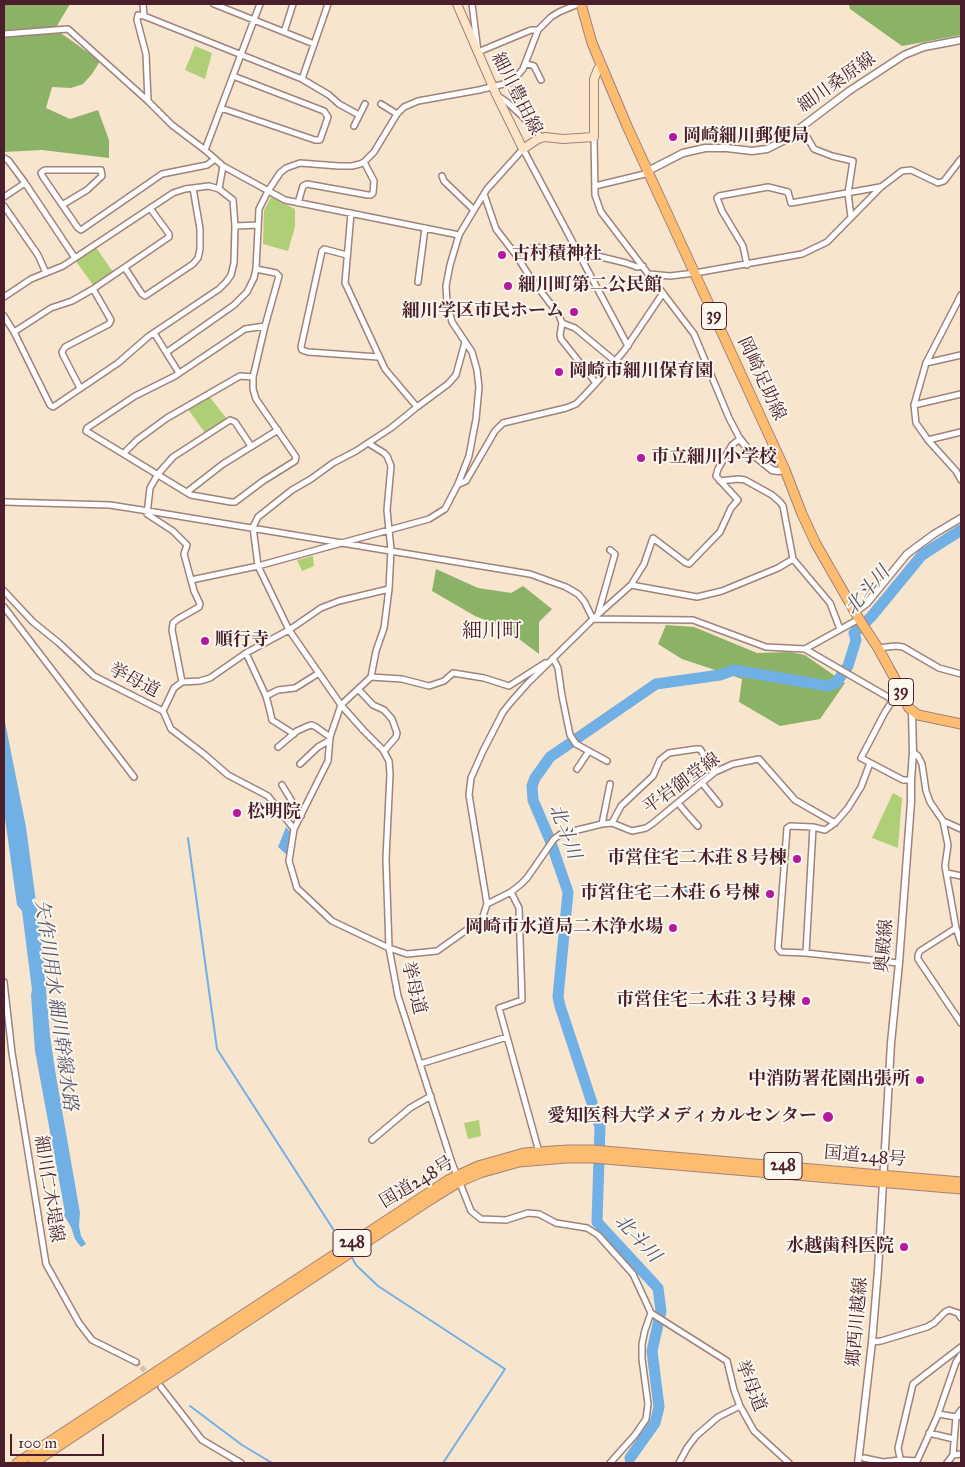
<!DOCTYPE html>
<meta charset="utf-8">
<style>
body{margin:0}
#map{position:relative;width:965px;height:1467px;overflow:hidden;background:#f7e5ce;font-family:"IM FELL Great Primer",serif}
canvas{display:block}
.frame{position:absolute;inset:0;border:5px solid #4a1f2b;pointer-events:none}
.scale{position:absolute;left:10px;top:1434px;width:94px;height:22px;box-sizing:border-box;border:2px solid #4a1f2b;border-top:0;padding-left:6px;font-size:15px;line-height:18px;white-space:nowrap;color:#4a1f2b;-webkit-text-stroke:4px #fbf7ec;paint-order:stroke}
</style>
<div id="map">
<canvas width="965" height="1467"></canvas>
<div class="frame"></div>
<div class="scale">100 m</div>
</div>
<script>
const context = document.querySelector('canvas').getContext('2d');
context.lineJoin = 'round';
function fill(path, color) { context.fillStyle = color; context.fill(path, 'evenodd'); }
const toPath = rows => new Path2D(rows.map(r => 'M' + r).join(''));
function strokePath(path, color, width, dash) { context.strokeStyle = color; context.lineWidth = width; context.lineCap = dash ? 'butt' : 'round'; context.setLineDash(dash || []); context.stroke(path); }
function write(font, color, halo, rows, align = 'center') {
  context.font = font + ' "IM FELL Great Primer","Noto Serif JP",serif'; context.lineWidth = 4; context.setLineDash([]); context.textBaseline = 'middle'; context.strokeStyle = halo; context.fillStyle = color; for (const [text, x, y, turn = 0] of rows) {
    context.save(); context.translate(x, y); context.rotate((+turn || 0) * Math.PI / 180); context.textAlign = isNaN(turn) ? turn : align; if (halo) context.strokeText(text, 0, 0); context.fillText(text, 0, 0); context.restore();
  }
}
const green = toPath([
 [195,46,212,53,205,79,185,70],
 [271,197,295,209,295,227,288,251,263,244,264,210],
 [95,246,113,272,93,285,75,260],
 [209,396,227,419,205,433,188,409],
 [313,556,314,566,302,571,297,560],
 [893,793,902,798,898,848,872,838],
 [479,1120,481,1136,468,1139,464,1123]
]);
const forest = toPath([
 [4,4,70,4,55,29,100,61,92,74,83,84,71,88,52,87,46,108,70,119,98,110,109,140,109,158,42,150,4,152],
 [849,4,961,4,961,35,902,46,850,9],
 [436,569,478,588,511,593,523,586,552,609,539,622,539,654,503,627,475,616,432,591],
 [666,625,694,627,757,653,790,652,805,655,845,683,820,719,780,726,739,702,742,679,682,659,658,644]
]);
const water = toPath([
 [4,717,26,827,43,954,50,1036,55,1070,80,1213,79,1226,81,1236,86,1244,81,1247,75,1239,71,1227,64,1215,65,1212,35,1051,31,995,32,990,22,911,17,905,4,811],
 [286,827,291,833,288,856,278,847],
 [681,884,699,887,698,900,680,898]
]);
const stream = toPath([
 [188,838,217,1049,344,1246],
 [351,1256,356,1265,378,1286,505,1369,443,1463],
 [190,1406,242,1445,272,1463],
 [625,1463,630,1458]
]);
const river = toPath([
 [630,1458,655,1423,659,1407,652,1351,661,1311,658,1288,597,1222,600,1127,560,1006,558,997,568,892,550,840,533,800,532,786,535,778,550,757,640,695,656,684,720,675,734,670,828,686,836,683,848,666,856,640,854,633,871,617,922,555,961,530]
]);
const minorTunnel = toPath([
 [136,1362,161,1387]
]);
const minor = toPath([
 [143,4,144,16],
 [214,4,314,44],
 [472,4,478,52,531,30,538,30],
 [284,32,293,4],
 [4,34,68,29,148,101,172,125,205,150,223,166,285,200,459,235],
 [525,63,534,66,541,80],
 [302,79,328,4],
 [498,96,507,102,522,116,542,138],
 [148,101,146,54,137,20,138,15,144,16,302,79,329,95,339,104,359,115],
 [381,104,397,114],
 [221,108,315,140,320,140,328,117,324,111,233,76],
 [354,126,365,104],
 [801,127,814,149,832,156,853,161,848,193,851,217],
 [205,150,260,4],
 [4,158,8,160,25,183,75,258],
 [442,176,444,181,474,210],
 [595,186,649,173],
 [219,189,223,166],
 [484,194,496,229,516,255,530,277,559,315,562,323,560,335,561,339,596,383],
 [4,197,25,183],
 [298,203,303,186,307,184,368,195,371,195,373,193,374,181,364,162],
 [62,205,87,190,102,176,101,170,45,170,43,171,41,173,43,177,78,228,81,230,162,174,207,165,215,159],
 [4,206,38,255,46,273],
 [351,213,345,283,347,287,385,369,417,407],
 [235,226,258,225],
 [534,247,577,251,626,263,637,267,643,266],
 [347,255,324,249,322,251,301,347,302,350,308,352,378,357],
 [747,265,743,246,722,211,717,198,719,196,768,187,788,192,791,203,880,187],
 [125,268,142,294,145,296,193,264,198,258,200,249,200,229,193,188],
 [256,269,276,273,279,276,265,326,253,377,253,389,256,399,296,457,295,461,263,481,235,502,231,502,191,495,86,431,87,428,135,396,175,376,245,329,265,326],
 [649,274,670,276,695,273,802,254,827,242,881,187,902,171,911,170,938,183,944,181,961,159],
 [418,282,425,228],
 [961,295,926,363,914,405,916,423,928,440,956,471,961,480],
 [4,297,31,279,63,266,173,193,185,189,209,186,219,189,233,200,235,226,234,263,231,275,226,282,219,289,149,336,118,363,53,407,50,405,14,332,4,316],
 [562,323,575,328,616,362],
 [14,332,51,308,72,301,93,289],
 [154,333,179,373],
 [465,342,456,375,448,384,417,407,391,428,368,443,384,453,387,456,391,466,387,510,391,550,389,589,384,628,376,651,371,677,341,705,330,737,328,761,294,829,289,861,297,888,332,921,389,948,407,954,437,951,482,919,487,904,469,795,471,778,483,751,503,712,511,702,527,684,593,619,693,620,766,647,805,649,893,700,906,701],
 [167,352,234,305,247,292,254,278,256,269,259,209,268,191,280,173,286,168,300,163,339,166,352,166,360,164,364,162,374,152,397,114,404,107,418,101,479,90,512,82,523,69,538,30,551,17,559,12,578,4],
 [926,363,961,355],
 [80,388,63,355,62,352,65,347,109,324,111,320,93,289,169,237,169,234,150,208],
 [914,405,961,394],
 [928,440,961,432],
 [368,443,356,451,333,463,311,479,292,490,258,517,253,527,258,566,289,630,341,705,364,731,383,750,389,761,390,774,386,859,389,948,398,996,452,1163,471,1211,481,1219,506,1220,528,1213,539,1214,556,1223,587,1228,598,1235,633,1274,651,1313],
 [124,453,137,440,167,418,240,376,253,377],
 [720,481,738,479,745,480,772,495,780,502,783,506,793,559,830,603,840,629],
 [459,484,466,481,495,431,503,423,566,408,576,404,584,396,596,383,624,351,663,293],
 [187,492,223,464,278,430],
 [4,502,110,505,148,511,530,574,566,587,578,594,584,601,593,619,631,585,644,564,653,538,686,563,689,564,720,532,731,508,738,500,716,476,718,469,732,445,740,439,729,418,694,334,601,212,595,195,594,137],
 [191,580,258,566,429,519,445,509,458,484,469,456,476,419,479,387,477,370,472,352,452,322,447,303,446,286,450,265,459,235,474,210,487,189,523,149,628,346],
 [631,585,697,597,722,591,778,568,793,559],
 [4,591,33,622,59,643,94,676,163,711,171,729,205,755,228,775,268,796,294,829],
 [4,607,134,777],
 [598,614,615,554,610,550],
 [878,648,896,646,903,647,939,668,961,674],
 [805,649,859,619],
 [246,653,266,696,270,711,272,720,294,734],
 [553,658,558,668,562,696,570,735,576,744,607,761],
 [371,677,402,679,429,686,444,681,453,673,484,678,509,686,545,663],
 [182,682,172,630,173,623,178,619,199,607,200,604,194,591,184,554,187,545,173,531,147,514,150,488,158,474,173,457,230,420,235,422,251,446],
 [358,689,373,705,384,710,392,719,397,733,396,737,384,751],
 [266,696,278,690,295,688,319,673],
 [893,700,885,712,861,758,903,780,911,780],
 [163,711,174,688,182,682,200,681,210,678,246,653,289,630,321,608,339,601,389,589],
 [278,747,297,731,308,726,312,725,316,727,330,737],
 [913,752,918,756,922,764,926,791,930,802,943,821,948,845,945,866,956,928,961,943],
 [870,763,861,787,848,808,835,823,825,830,813,827,790,826,787,828,778,948,781,952,806,953,899,963],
 [300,764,318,747,330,740],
 [577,769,589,751],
 [702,783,719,804],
 [282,785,301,816],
 [678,803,688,815,698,826],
 [943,821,961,829],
 [612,823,621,806,653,776,660,760,669,753,696,749,700,749,715,772],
 [602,824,610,784],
 [947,873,961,876],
 [511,892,519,908,522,1000,499,1008,539,1152],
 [487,904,511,892,521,884,527,878,554,839,561,834,602,824,612,823,632,831,646,828,652,824,715,772,733,764,759,759,795,800,835,823],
 [956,928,920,951,918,955,918,959,961,1023],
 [806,953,813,827],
 [4,982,12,1053,46,1264,79,1323,92,1340,136,1362],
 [420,1064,507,1037],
 [372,1140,410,1108,431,1096],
 [651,1313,727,1361,734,1390,740,1406,754,1431,789,1463],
 [872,1342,881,1341,927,1327,934,1323,945,1312,949,1310,958,1313,961,1318],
 [161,1387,202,1440,241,1463],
 [938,1414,956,1417,961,1416],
 [929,1433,954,1439],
 [953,1455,961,1454],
 [864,1458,883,1462,900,1460,917,1461,937,1417,956,1362,961,1355],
 [610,1463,635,1435,646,1419,648,1404,642,1359,642,1344,645,1330,651,1313],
 [679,1463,687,1448,696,1436,718,1417,740,1406],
 [901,1463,898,1448,913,1384,961,1347],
 [947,1463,953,1455,956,1417,961,1410]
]);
const tertiary = toPath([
 [648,171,683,153,705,148,727,148,752,151,767,149,783,141,849,91,904,55,924,47,961,40],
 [740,439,750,452,772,470,778,471,785,470],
 [855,612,867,603,907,554,934,534,961,518],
 [858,1463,872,1342,878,1270,891,1043,899,963,911,802,911,780,913,752,912,712]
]);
const secondary = toPath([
 [457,4,496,94,523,149,538,139,545,137,563,139,594,137,594,79,598,69,601,65]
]);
const primary = toPath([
 [581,4,592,43,627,126,785,470,802,514,816,544,859,619,878,648,894,677,909,708,918,715,961,724]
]);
const trunk = toPath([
 [17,1463,448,1180,478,1166,524,1153,568,1150,593,1150,961,1182],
 [33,1463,430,1200,459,1182,480,1173,519,1162,566,1158,593,1158,961,1189]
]);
const markers = [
 [673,137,5,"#b5179e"],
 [502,255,5,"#b5179e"],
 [508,286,5,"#b5179e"],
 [574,312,5,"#b5179e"],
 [559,372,5,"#b5179e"],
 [641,458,5,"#b5179e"],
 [205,641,5,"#b5179e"],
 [237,813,5,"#b5179e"],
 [797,859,5,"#b5179e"],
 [770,894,5,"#b5179e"],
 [673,928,5,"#b5179e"],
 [806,1001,5,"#b5179e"],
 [920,1080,5,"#b5179e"],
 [828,1117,6,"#b5179e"],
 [904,1247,5,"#b5179e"]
];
const shields = [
 [714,316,25],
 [901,692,25],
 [783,1166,38],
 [352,1243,38]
];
const shieldNames = [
 ["39",714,316],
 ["39",901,692],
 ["248",783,1166],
 ["248",352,1243]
];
const streetNames = [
 ["細川桑原線",837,83,-35],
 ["細川豊田線",516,94,63],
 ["岡崎足助線",761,379,65],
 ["挙母道",134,681,27],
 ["平岩御堂線",682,784,-36],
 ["奥殿線",885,946,-85],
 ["挙母道",413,988,76],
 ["国道248号",865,1157,5],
 ["国道248号",417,1183,-31],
 ["細川仁木堤線",48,1189,81],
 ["郷西川越線",858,1322,-85],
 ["挙母道",750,1386,68]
];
const poiNames = [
 ["岡崎細川郵便局",683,137,"left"],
 ["古村積神社",512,255,"left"],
 ["細川町第二公民館",518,286,"left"],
 ["細川学区市民ホーム",564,312],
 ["岡崎市細川保育園",569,372,"left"],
 ["市立細川小学校",651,458,"left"],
 ["順行寺",215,641,"left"],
 ["松明院",247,813,"left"],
 ["市営住宅二木荘８号棟",787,859],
 ["市営住宅二木荘６号棟",760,894],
 ["岡崎市水道局二木浄水場",663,928],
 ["市営住宅二木荘３号棟",796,1001],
 ["中消防署花園出張所",910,1080],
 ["愛知医科大学メディカルセンター",817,1117],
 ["水越歯科医院",894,1247]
];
const waterNames = [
 ["北斗川",868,591,-49],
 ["北斗川",564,832,69],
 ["矢作川用水 細川幹線水路",55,1005,82],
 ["北斗川",637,1239,47]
];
const quarterNames = [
 ["細川町",492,632]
];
fill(green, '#afcf76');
fill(forest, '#8bb267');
fill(water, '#71b0e4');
strokePath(stream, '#71b0e4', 2);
strokePath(river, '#71b0e4', 11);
strokePath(minorTunnel, '#d4bdad', 5, [5, 2.5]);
strokePath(minor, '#a0827c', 8);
strokePath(tertiary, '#a0827c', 9);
strokePath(secondary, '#a0827c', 10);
strokePath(primary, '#a0827c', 11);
strokePath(trunk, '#a0827c', 11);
strokePath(minor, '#fff', 5);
strokePath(tertiary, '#fff', 6);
strokePath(secondary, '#fee4c6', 8);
strokePath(primary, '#fdbc70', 9);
strokePath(trunk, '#fdbc70', 9);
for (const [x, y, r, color] of markers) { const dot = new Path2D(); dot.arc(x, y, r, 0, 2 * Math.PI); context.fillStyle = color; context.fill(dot); strokePath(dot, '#fbf7ec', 2); }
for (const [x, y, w] of shields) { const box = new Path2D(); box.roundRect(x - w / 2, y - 13.5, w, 27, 4); context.fillStyle = '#fbf7ec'; context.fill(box); strokePath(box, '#4a1f2b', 1); }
write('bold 16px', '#4a1f2b', null, shieldNames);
write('18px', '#4a1f2b', '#fbf7ec', streetNames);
write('bold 18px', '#4a1f2b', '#fbf7ec', poiNames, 'right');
write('italic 19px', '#58526c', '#fbf7ec', waterNames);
write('20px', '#4a1f2b', '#fbf7ec', quarterNames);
</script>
